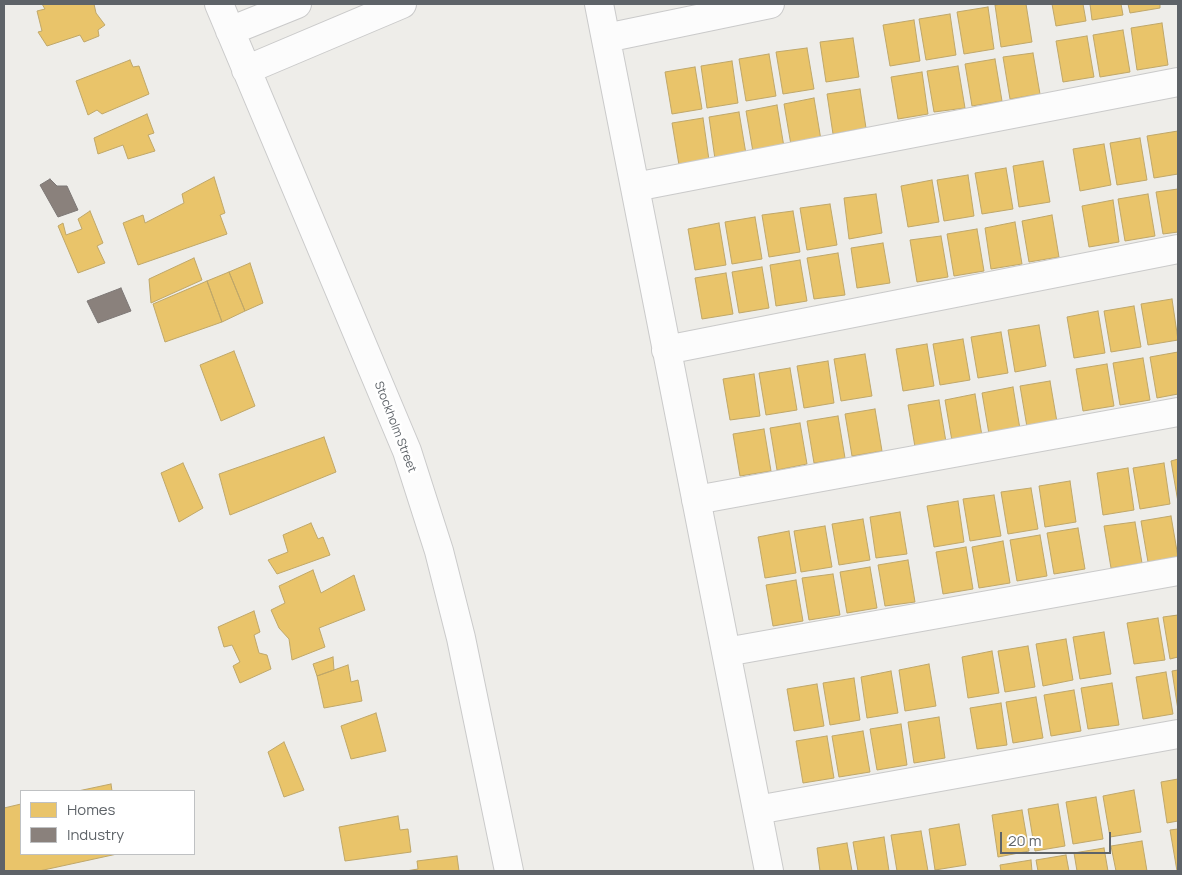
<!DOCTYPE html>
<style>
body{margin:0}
#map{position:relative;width:1182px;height:875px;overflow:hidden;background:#eeede9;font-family:Manrope,sans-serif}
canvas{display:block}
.frame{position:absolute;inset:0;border:5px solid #5e6368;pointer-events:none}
.legend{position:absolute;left:20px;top:790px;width:175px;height:65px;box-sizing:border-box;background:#fff;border:1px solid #bfc1c3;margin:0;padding:6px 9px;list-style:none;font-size:15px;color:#5e6368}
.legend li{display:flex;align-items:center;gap:10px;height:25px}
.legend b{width:25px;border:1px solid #bfc1c3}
.scale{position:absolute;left:1000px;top:832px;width:111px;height:22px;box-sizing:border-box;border:2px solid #5e6368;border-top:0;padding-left:6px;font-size:15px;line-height:18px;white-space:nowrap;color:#5e6368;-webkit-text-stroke:4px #fff;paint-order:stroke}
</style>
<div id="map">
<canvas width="1182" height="875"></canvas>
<div class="frame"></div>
<ul class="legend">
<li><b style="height:14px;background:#e9c46a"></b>Homes</li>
<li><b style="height:14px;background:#8a817c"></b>Industry</li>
</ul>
<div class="scale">20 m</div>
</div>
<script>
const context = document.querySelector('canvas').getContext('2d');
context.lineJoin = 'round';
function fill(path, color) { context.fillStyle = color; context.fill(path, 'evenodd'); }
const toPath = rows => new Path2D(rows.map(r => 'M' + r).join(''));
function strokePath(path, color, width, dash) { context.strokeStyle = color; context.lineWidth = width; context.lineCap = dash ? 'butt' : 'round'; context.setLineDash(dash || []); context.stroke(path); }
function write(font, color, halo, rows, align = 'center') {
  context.font = font + ' Manrope,sans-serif'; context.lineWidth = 5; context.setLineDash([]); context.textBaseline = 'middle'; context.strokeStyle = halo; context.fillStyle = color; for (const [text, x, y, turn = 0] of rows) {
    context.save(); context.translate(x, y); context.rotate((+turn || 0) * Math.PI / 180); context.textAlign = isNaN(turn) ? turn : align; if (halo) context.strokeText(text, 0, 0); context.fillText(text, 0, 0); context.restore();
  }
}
const homes = toPath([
 [42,4,94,4,96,13,105,25,98,30,99,36,84,42,80,35,47,46,38,32,42,31,37,11,45,9,42,4],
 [1002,4,1026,4,1032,42,1001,47,995,5,1002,4],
 [1052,4,1083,4,1086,21,1056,26,1052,4],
 [1090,4,1121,4,1123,15,1092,20,1090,4],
 [1128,4,1160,4,1160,8,1130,13,1128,4],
 [988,7,994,49,964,54,957,12,988,7],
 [950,14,956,55,926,60,919,19,950,14],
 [914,20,920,61,890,66,883,25,914,20],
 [1162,23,1168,65,1137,70,1131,28,1162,23],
 [1123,30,1130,72,1100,77,1093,35,1123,30],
 [1087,36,1094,77,1063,82,1056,41,1087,36],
 [853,38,859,77,826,82,820,42,853,38],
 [807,48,814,89,783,94,776,52,807,48],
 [1033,53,1040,94,1010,99,1003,57,1033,53],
 [769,54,776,96,746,101,739,59,769,54],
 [995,59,1002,101,972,106,965,64,995,59],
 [130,60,133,67,139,66,149,94,102,114,97,110,88,115,76,81,130,60],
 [732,61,738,103,707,108,701,66,732,61],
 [958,66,965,108,934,112,927,71,958,66],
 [695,67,702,109,672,114,665,72,695,67],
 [922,72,928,114,898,119,891,77,922,72],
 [860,89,866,128,833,134,827,94,860,89],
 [814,98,821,140,791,145,784,104,814,98],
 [777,105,784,147,753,152,746,111,777,105],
 [739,112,746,154,715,159,709,117,739,112],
 [147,114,154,133,148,135,155,151,128,159,123,145,98,154,94,138,147,114],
 [703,118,709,160,679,165,672,123,703,118],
 [1178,131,1178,174,1154,178,1147,136,1178,131],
 [1140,138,1147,180,1117,185,1110,143,1140,138],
 [1104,144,1111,185,1080,191,1073,149,1104,144],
 [1043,161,1050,202,1019,207,1013,166,1043,161],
 [1006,168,1013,209,982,214,975,173,1006,168],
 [968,175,974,216,944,221,937,180,968,175],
 [214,177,225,213,220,215,227,234,138,265,123,223,143,215,145,223,184,203,182,194,214,177],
 [932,180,939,222,908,227,901,186,932,180],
 [1178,189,1178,232,1163,234,1156,192,1178,189],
 [876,194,882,233,849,239,844,198,876,194],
 [1148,194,1155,236,1125,241,1118,199,1148,194],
 [1113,200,1119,242,1089,247,1082,206,1113,200],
 [830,204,837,245,807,250,800,208,830,204],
 [90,211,103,243,97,246,105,263,78,273,58,226,63,223,66,235,82,229,78,219,90,211],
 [793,211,800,252,769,257,762,215,793,211],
 [1052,215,1059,257,1029,262,1022,221,1052,215],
 [755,217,762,259,732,264,725,222,755,217],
 [1015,222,1022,264,991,269,985,228,1015,222],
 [719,223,726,265,695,270,688,229,719,223],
 [977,229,984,271,954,276,947,234,977,229],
 [941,236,948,277,917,282,910,240,941,236],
 [883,243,890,283,857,288,851,248,883,243],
 [838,253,845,295,814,299,807,258,838,253],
 [194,258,202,280,151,303,149,279,194,258],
 [800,260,807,301,776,306,770,265,800,260],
 [250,263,263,303,245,311,229,272,250,263],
 [762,267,769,308,739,313,732,272,762,267],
 [229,272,245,311,222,322,207,281,229,272],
 [726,273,733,314,702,319,695,278,726,273],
 [207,281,222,322,165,342,153,304,207,281],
 [1172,299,1178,340,1148,345,1141,304,1172,299],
 [1134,306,1141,347,1111,352,1104,311,1134,306],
 [1098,311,1105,353,1074,358,1067,317,1098,311],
 [1039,325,1046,366,1015,372,1008,330,1039,325],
 [1001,332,1008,373,978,378,971,337,1001,332],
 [963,339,970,380,940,385,933,344,963,339],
 [927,344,934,386,903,391,896,349,927,344],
 [234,351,255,406,221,421,200,365,234,351],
 [1178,352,1178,394,1157,398,1150,357,1178,352],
 [865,354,872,396,841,401,834,359,865,354],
 [1143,358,1150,400,1120,405,1113,363,1143,358],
 [828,361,834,403,804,408,797,366,828,361],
 [1107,364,1114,406,1083,411,1076,369,1107,364],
 [790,368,797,410,766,415,759,373,790,368],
 [754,374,760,416,730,420,723,379,754,374],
 [1050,381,1057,422,1027,427,1020,386,1050,381],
 [1013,387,1020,429,989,434,982,393,1013,387],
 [975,394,982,436,952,441,945,400,975,394],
 [939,400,946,442,915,447,908,405,939,400],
 [875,409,882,451,852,456,845,414,875,409],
 [838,416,845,458,814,463,807,421,838,416],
 [800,423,807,464,777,470,770,428,800,423],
 [764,429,771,471,740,476,733,434,764,429],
 [324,437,336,472,230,515,219,474,324,437],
 [1178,459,1178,502,1171,461,1178,459],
 [183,463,203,508,179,522,161,473,183,463],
 [1164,463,1170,504,1140,509,1133,468,1164,463],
 [1128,468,1134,510,1103,515,1097,473,1128,468],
 [1070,481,1076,522,1045,527,1039,486,1070,481],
 [1031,488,1038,529,1008,534,1001,492,1031,488],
 [994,495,1001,536,970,541,963,499,994,495],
 [958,501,964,542,934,547,927,506,958,501],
 [900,512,907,554,876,558,870,517,900,512],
 [1171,516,1178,557,1148,562,1141,521,1171,516],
 [863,519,870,560,839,565,832,524,863,519],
 [1135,522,1142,563,1111,568,1104,526,1135,522],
 [311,523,318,539,323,537,330,555,277,574,268,560,288,552,283,535,311,523],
 [825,526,832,567,801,572,794,531,825,526],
 [1078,528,1085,569,1054,574,1047,533,1078,528],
 [789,531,796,573,765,578,758,537,789,531],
 [1040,535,1047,576,1017,581,1010,540,1040,535],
 [1003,541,1010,583,979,588,972,547,1003,541],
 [966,547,973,589,943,594,936,552,966,547],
 [908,560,915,602,885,606,878,565,908,560],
 [870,567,877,608,847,613,840,572,870,567],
 [313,570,321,593,354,575,365,610,319,628,325,647,292,660,289,639,279,628,271,610,285,603,279,586,313,570],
 [833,574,840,615,809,620,802,578,833,574],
 [796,580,803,621,773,626,766,585,796,580],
 [254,611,260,632,254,635,259,653,267,655,271,669,240,683,233,666,240,662,232,645,224,647,218,627,254,611],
 [1178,615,1178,657,1170,659,1163,617,1178,615],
 [1158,618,1165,660,1134,664,1127,623,1158,618],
 [1104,632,1111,674,1080,679,1073,637,1104,632],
 [1066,639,1073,680,1043,686,1036,644,1066,639],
 [1028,646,1035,687,1005,692,998,651,1028,646],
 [992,651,999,693,968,698,962,657,992,651],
 [333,657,334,670,317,676,313,664,333,657],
 [929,664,936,706,905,711,899,670,929,664],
 [348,665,351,682,358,680,362,701,324,708,317,676,348,665],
 [1178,670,1178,710,1172,671,1178,670],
 [891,671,898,713,867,718,861,677,891,671],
 [1166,672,1173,714,1143,719,1136,677,1166,672],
 [854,678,860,720,830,725,823,683,854,678],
 [1112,683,1119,725,1088,729,1081,688,1112,683],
 [817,684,824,726,794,731,787,689,817,684],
 [1074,690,1081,731,1051,736,1044,695,1074,690],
 [1036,697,1043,738,1013,743,1006,702,1036,697],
 [1001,703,1007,745,977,749,970,708,1001,703],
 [376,713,386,751,351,759,341,726,376,713],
 [939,717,945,758,914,763,908,722,939,717],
 [901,724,907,765,877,770,870,729,901,724],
 [863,731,870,772,839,777,832,736,863,731],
 [827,736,834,778,803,783,796,741,827,736],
 [284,742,304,790,284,797,268,752,284,742],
 [1178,779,1178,821,1167,823,1161,782,1178,779],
 [111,784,112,791,78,791,111,784],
 [1134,790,1141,832,1110,837,1103,796,1134,790],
 [1096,797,1103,839,1073,844,1066,802,1096,797],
 [21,804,21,854,117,854,39,871,4,871,4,808,21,804],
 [1058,804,1065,846,1035,851,1028,809,1058,804],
 [1022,810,1029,851,998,857,992,815,1022,810],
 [398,816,400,830,408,829,411,852,345,861,339,827,398,816],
 [959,824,966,865,935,870,929,829,959,824],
 [1178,829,1178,871,1177,871,1170,830,1178,829],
 [921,831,928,871,897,871,891,835,921,831],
 [884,837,889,871,858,871,853,842,884,837],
 [1142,841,1147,871,1116,871,1111,846,1142,841],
 [847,843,852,871,820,871,817,848,847,843],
 [1104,848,1108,871,1077,871,1074,853,1104,848],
 [1066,855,1069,871,1038,871,1036,860,1066,855],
 [457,856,459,871,406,871,418,869,417,861,457,856],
 [1031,860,1032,871,1001,871,1000,865,1031,860]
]);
const industry = toPath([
 [50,179,57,186,67,186,78,210,58,217,40,185,50,179],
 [121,288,131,311,98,323,87,301,121,288]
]);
const minor = toPath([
 [219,4,407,451,439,551,461,638,509,871],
 [599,4,769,871],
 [230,31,297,4],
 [606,38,770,4],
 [246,70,402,4],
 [635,187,1178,82],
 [666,350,1178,249],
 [696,500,1178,412],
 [726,652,1178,571],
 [757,810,1178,734]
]);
const streetNames = [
 ["Stockholm Street",395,427,69]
];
fill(homes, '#e9c46a');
strokePath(homes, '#bfa769', 1);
fill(industry, '#8a817c');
strokePath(industry, '#7d7876', 1);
strokePath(minor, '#cacaca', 30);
strokePath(minor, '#fcfcfc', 28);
write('12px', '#5e6368', '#fff', streetNames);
</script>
